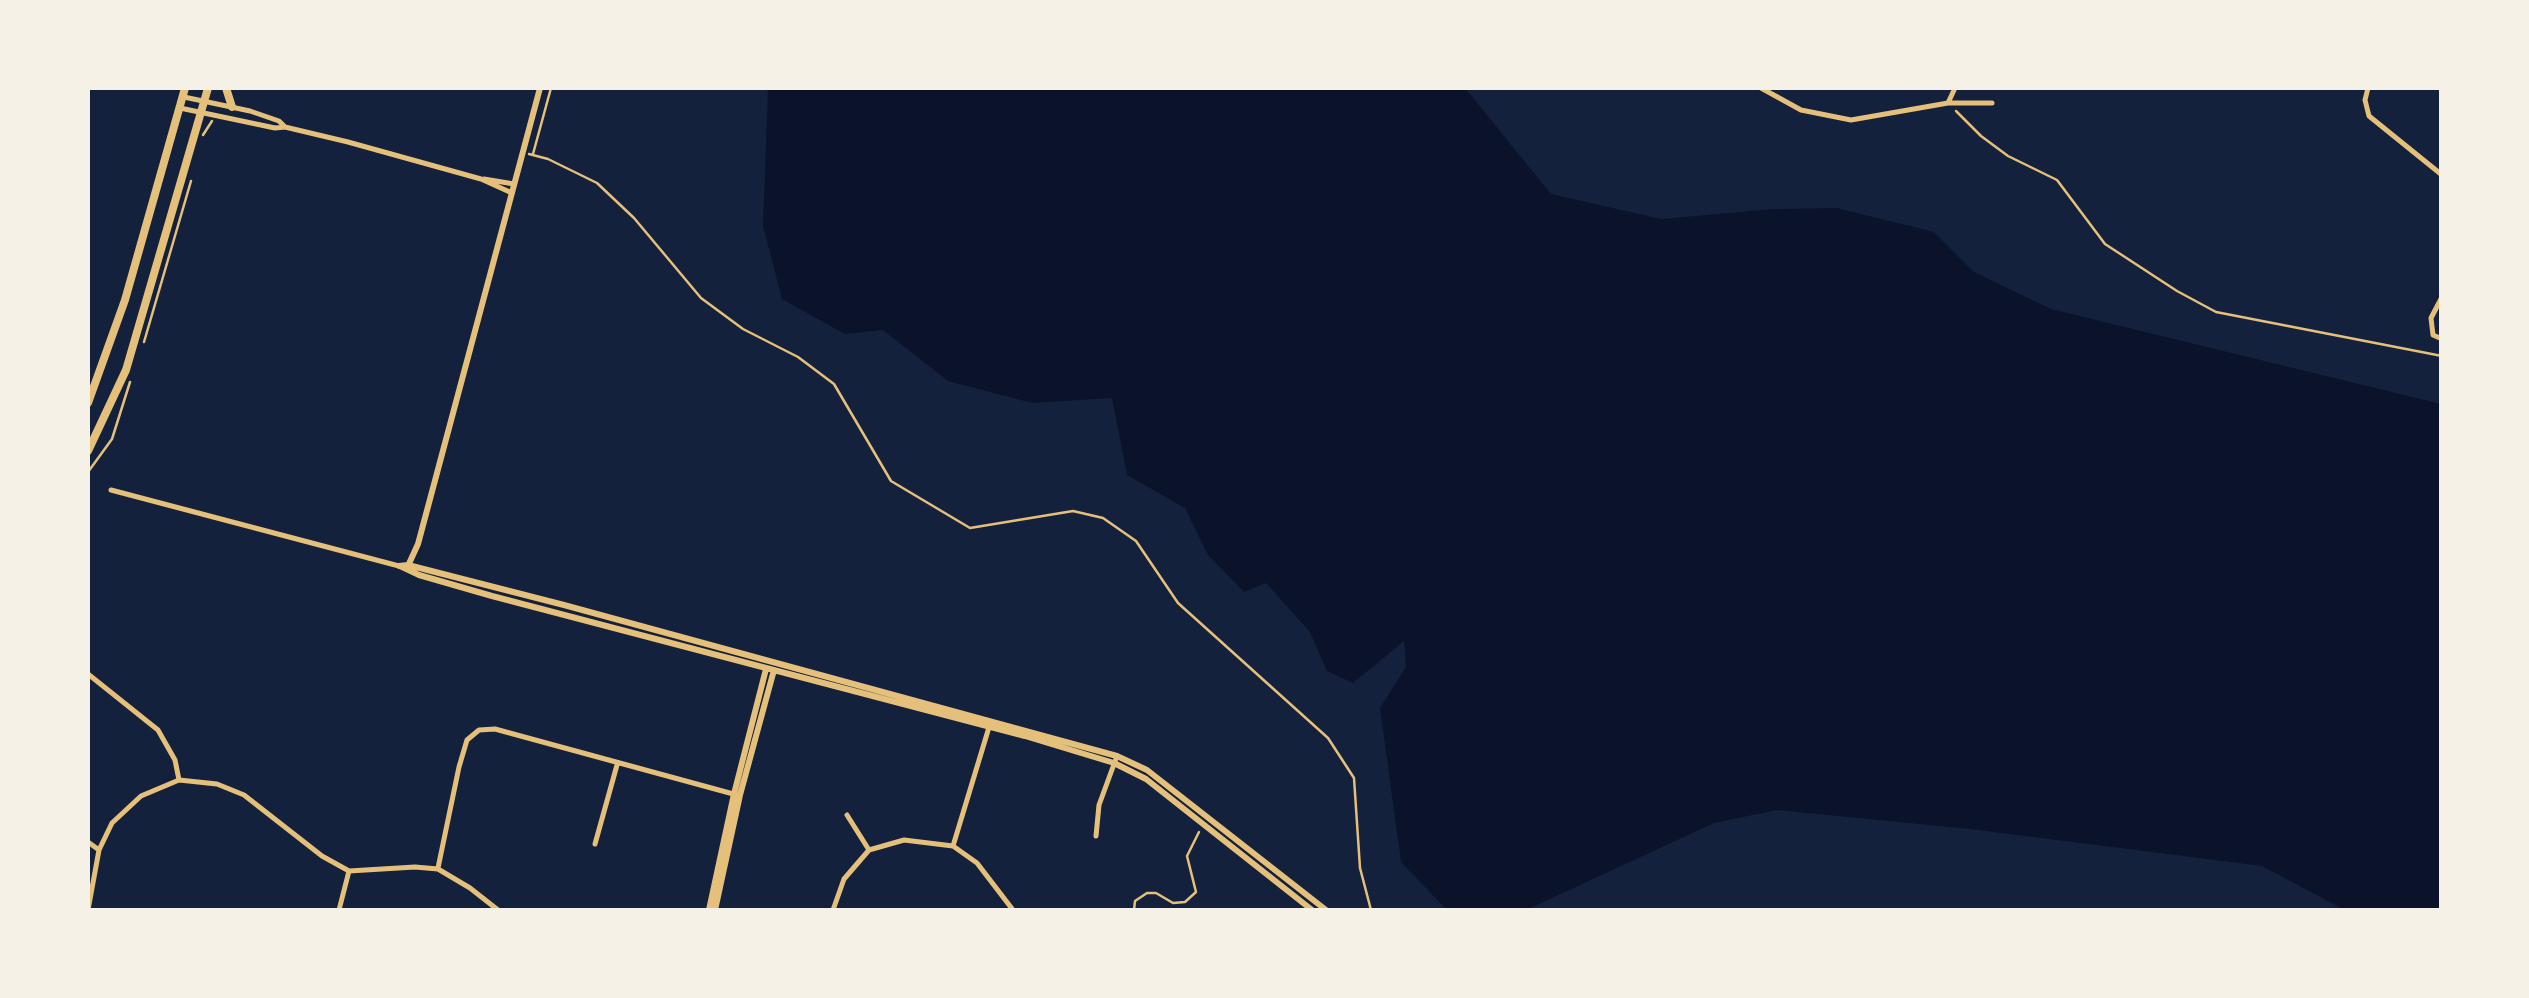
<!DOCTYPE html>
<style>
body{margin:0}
#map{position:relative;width:2529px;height:998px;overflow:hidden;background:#14213d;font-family:"IBM Plex Sans",sans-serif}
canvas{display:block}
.frame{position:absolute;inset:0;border:90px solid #f6f1e7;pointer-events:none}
</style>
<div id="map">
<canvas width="2529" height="998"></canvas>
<div class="frame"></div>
</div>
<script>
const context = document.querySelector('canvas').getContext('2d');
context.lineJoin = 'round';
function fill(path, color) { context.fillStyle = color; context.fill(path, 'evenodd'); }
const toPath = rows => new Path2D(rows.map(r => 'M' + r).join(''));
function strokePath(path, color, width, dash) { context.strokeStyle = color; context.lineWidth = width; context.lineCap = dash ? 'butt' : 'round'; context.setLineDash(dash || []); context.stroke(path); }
const water = toPath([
 [768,88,1465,88,1551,194,1661,219,1774,209,1837,208,1934,232,1974,272,2051,309,2441,404,2441,910,2345,910,2262,866,1970,829,1777,810,1714,823,1526,910,1447,910,1401,862,1380,708,1406,667,1404,641,1353,683,1327,671,1310,632,1266,583,1244,592,1208,555,1185,508,1127,475,1112,398,1032,403,948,381,883,330,845,334,782,299,763,226]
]);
const path = toPath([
 [1956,111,1981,136,2008,156,2057,180,2105,244,2177,291,2216,312,2442,356],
 [203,135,212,121],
 [529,154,548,159,597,183,634,218,701,298,743,329,798,357,834,384,891,481,970,528,1073,511,1103,518,1136,541,1178,603,1328,738,1354,778,1360,868,1371,910],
 [533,154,551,88],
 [144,342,191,181],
 [88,472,112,439,130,382],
 [1134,910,1135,901,1147,893,1156,893,1173,903,1185,902,1196,892,1187,856,1199,832]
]);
const minor = toPath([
 [1761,88,1801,110,1851,120,1948,103,1992,103],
 [2368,88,2365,100,2369,116,2442,175],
 [184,97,250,111,279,121,285,127],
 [1948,103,1955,88],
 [180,108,275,128,285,127,348,142,481,179,512,193],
 [484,179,514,184],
 [2442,297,2431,318,2433,335,2442,339],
 [111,490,399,566],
 [88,674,158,730,175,760,179,780],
 [847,815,869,850],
 [1096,836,1099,805,1117,756],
 [88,842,99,850],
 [595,844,617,765],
 [953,846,990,724],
 [438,868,459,767,467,740,479,730,495,729,737,795],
 [88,910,99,850,112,823,141,796,179,780,217,784,244,795,322,856,349,871,415,867,438,869,470,888,498,910],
 [339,910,349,871],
 [833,910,844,879,869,850,904,840,953,846,977,863,1013,910]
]);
const tertiary = toPath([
 [399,566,408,565,564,605,1117,756,1147,770,1326,910],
 [400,566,419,575,492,596,1025,736,1114,763,1146,779,1312,910],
 [407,568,418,544,540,88],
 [709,910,734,794,766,669],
 [715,910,740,795,774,670]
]);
const primary = toPath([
 [226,88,232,107],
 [88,403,125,300,185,88],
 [88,451,126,370,208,88]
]);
fill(water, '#0b132b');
strokePath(path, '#e5c07b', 2.5);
strokePath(minor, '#e5c07b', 5);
strokePath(tertiary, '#e5c07b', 6);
strokePath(primary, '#e5c07b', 8);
</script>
